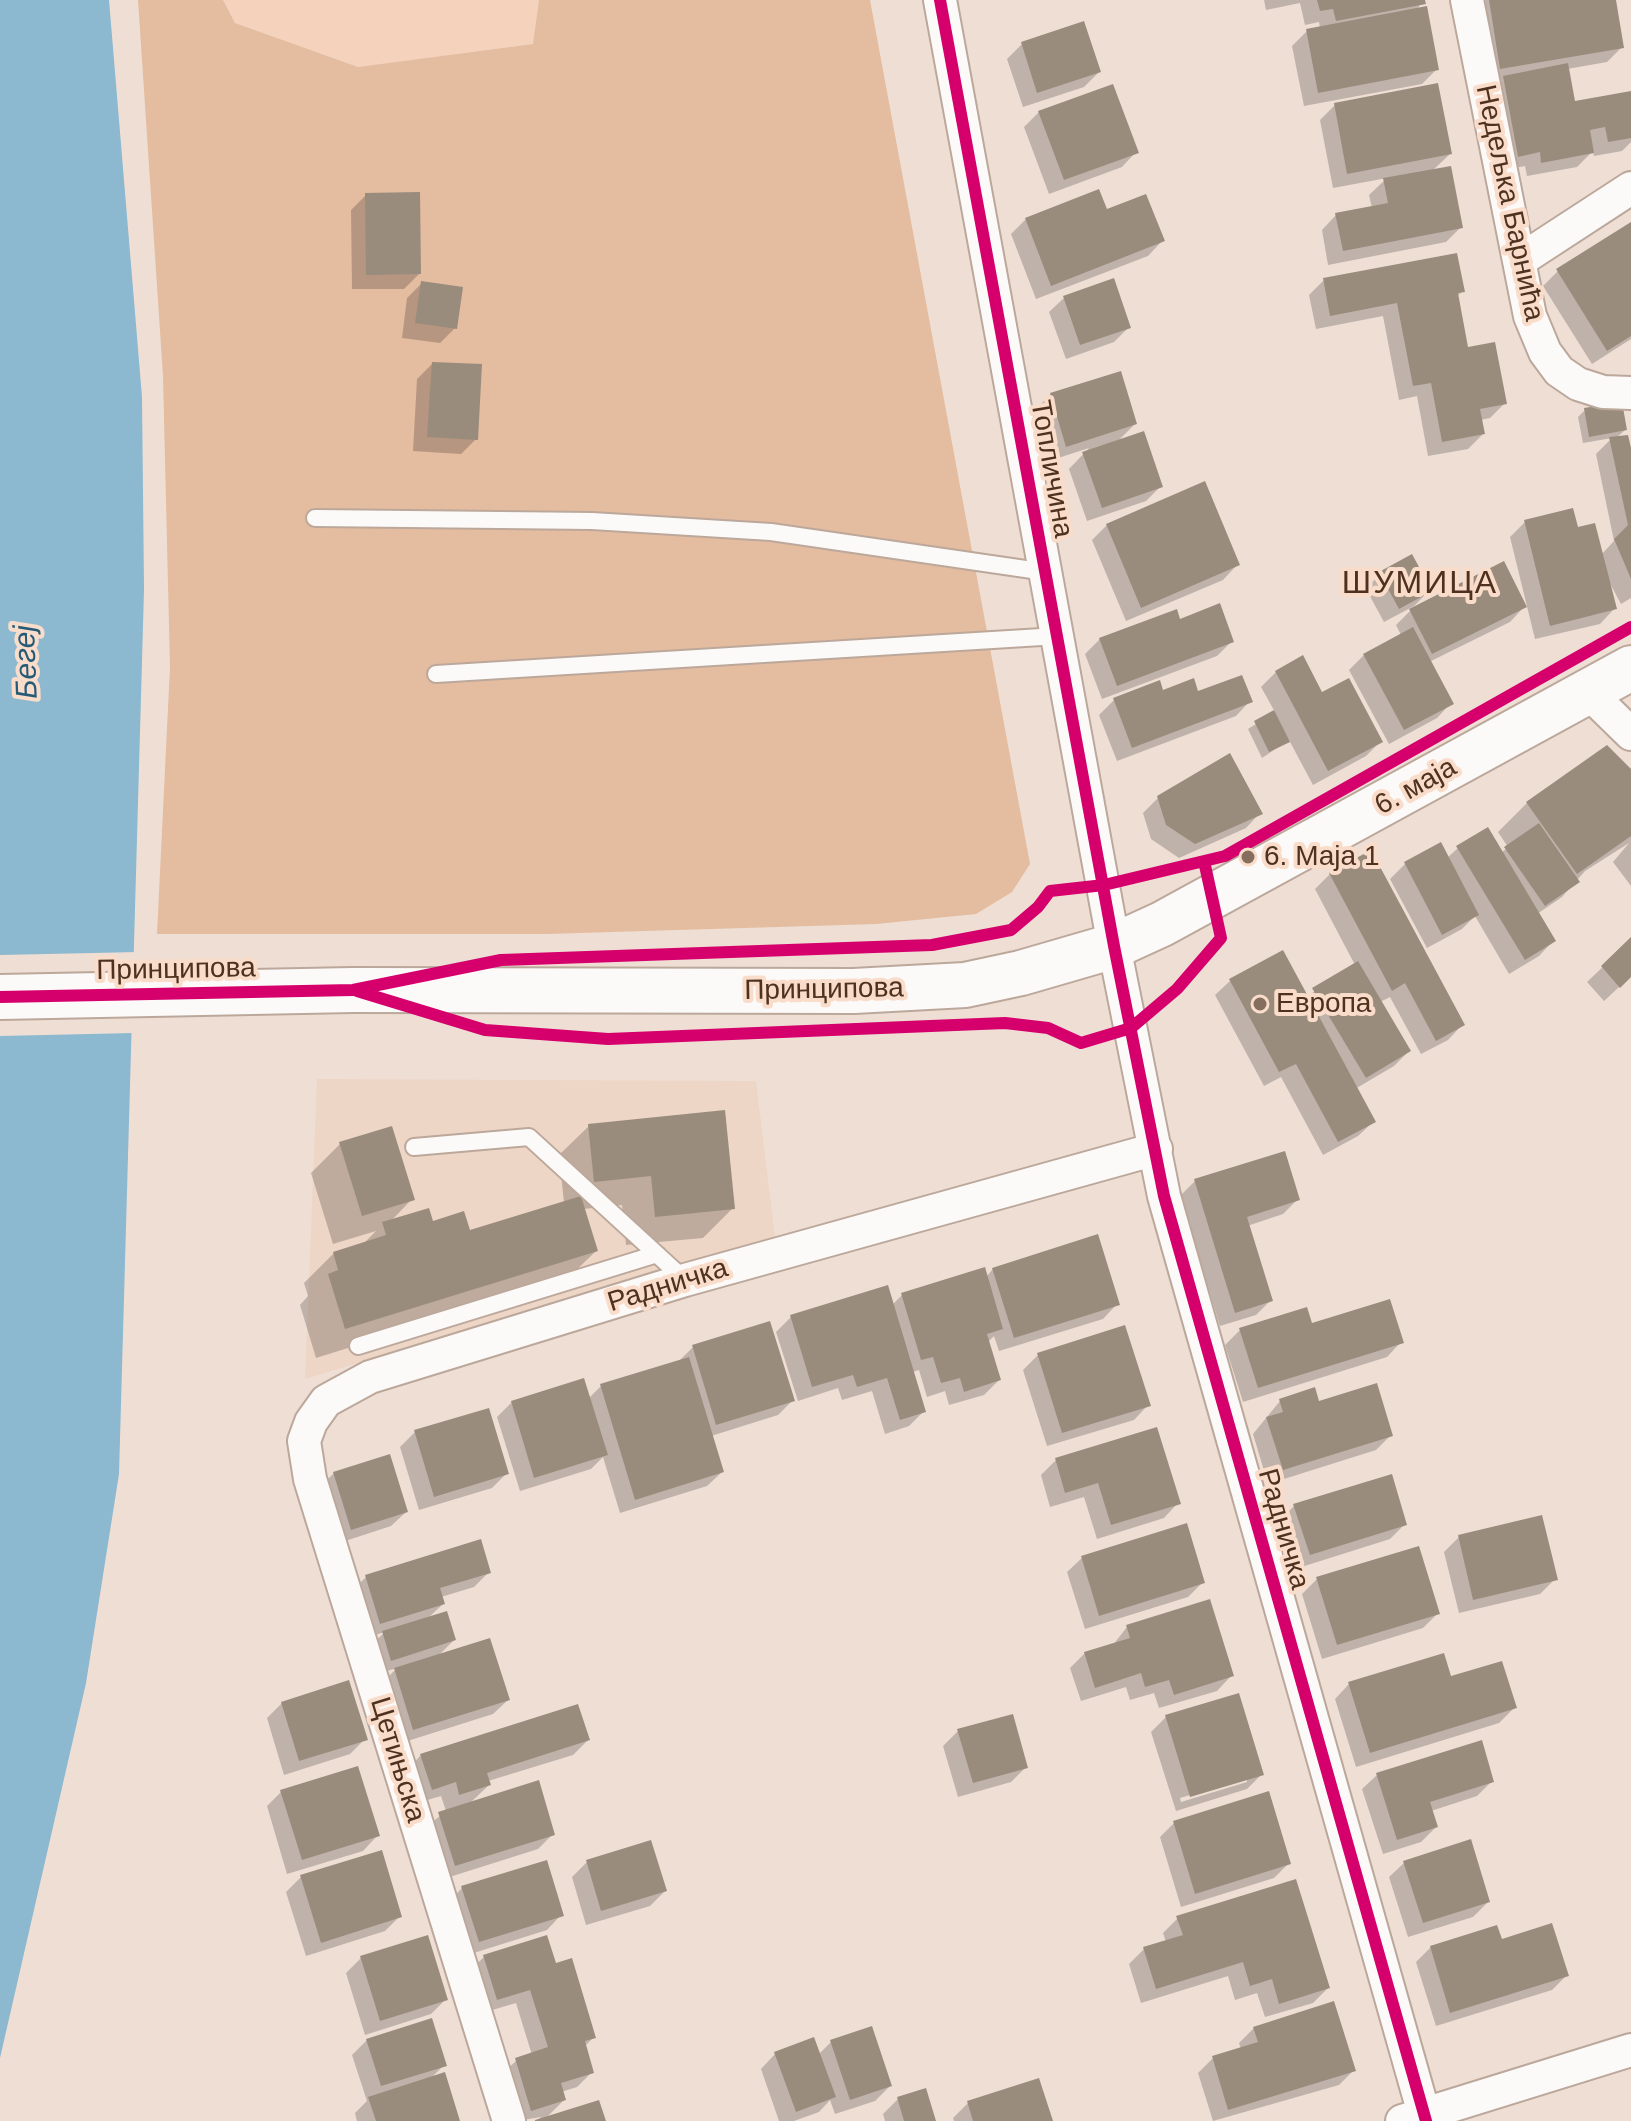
<!DOCTYPE html>
<meta charset="utf-8">
<style>
body{margin:0}
canvas{display:block;background:#eeded4}
</style>
<canvas width="1631" height="2121"></canvas>
<script>
const context = document.querySelector('canvas').getContext('2d');
context.lineJoin = 'round';
function fill(path, color) { context.fillStyle = color; context.fill(path, 'evenodd'); }
const toPath = rows => new Path2D(rows.map(r => 'M' + r).join(''));
function strokePath(path, color, width, dash) { context.strokeStyle = color; context.lineWidth = width; context.lineCap = dash ? 'butt' : 'round'; context.setLineDash(dash || []); context.stroke(path); }
function write(font, color, halo, rows, align = 'center') {
  context.font = font + ' Helvetica,sans-serif'; context.lineWidth = 8; context.setLineDash([]); context.textBaseline = 'middle'; context.strokeStyle = halo; context.fillStyle = color; for (const [text, x, y, turn = 0] of rows) {
    context.save(); context.translate(x, y); context.rotate((+turn || 0) * Math.PI / 180); context.textAlign = isNaN(turn) ? turn : align; if (halo) context.strokeText(text, 0, 0); context.fillText(text, 0, 0); context.restore();
  }
}
const built = toPath([
 [317,1079,756,1081,775,1237,305,1379]
]);
const green = toPath([
 [223,0,539,0,533,44,358,67,235,23]
]);
const forest = toPath([
 [138,0,223,0,235,23,358,67,533,44,539,0,870,0,1030,864,1012,892,976,914,876,924,546,934,157,934,170,667,163,376]
]);
const water = toPath([
 [0,0,109,0,142,397,144,590,119,1474,86,1683,0,2058]
]);
const pier = toPath([
 [138,952,135,1033,0,1036,0,955]
]);
const shadow = toPath([
 [1264,0,1423,0,1417,10,1437,69,1422,84,1304,106,1292,46,1307,31,1320,29,1319,22,1305,25,1300,3,1266,10],
 [1486,0,1614,0,1622,47,1607,62,1567,69,1573,104,1631,93,1631,142,1622,151,1594,156,1593,151,1577,167,1527,176,1525,166,1504,170,1489,92,1502,80,1486,82,1474,11],
 [1083,24,1099,72,1084,87,1023,107,1007,59,1022,44],
 [1335,105,1450,154,1432,171,1461,227,1446,242,1328,265,1322,230,1336,215,1372,208,1369,195,1387,178,1333,188,1320,120],
 [1039,112,1136,152,1122,167,1049,194,1024,127],
 [366,195,419,274,404,289,352,289,351,210],
 [1106,212,1162,241,1148,256,1036,299,1011,234,1026,219],
 [1631,225,1631,339,1592,364,1543,286,1558,271],
 [1324,280,1463,291,1456,297,1466,350,1505,403,1490,418,1480,420,1483,434,1468,449,1428,456,1417,396,1399,400,1383,316,1316,329,1309,295],
 [422,283,455,328,440,343,402,338,407,298],
 [1064,298,1129,327,1114,342,1066,359,1049,312],
 [432,364,476,439,461,454,413,451,417,379],
 [1051,394,1135,424,1116,443,1161,486,1146,501,1087,521,1069,469,1089,448,1052,460,1036,409],
 [1585,410,1625,430,1616,438,1631,459,1631,598,1621,604,1606,576,1614,609,1600,624,1535,639,1510,537,1525,522,1576,529,1601,555,1614,541,1596,454,1612,438,1583,443,1578,417],
 [1107,525,1237,565,1223,580,1126,621,1092,540],
 [1380,574,1430,590,1414,606,1384,622,1366,589],
 [1524,607,1510,622,1429,662,1451,703,1437,718,1389,744,1349,670,1364,655,1401,635,1396,625,1411,610],
 [1179,621,1232,641,1217,656,1102,699,1085,654,1100,639],
 [1276,672,1322,694,1380,742,1366,756,1313,785,1289,740,1262,758,1248,729,1275,712,1261,687],
 [1159,683,1162,693,1250,701,1236,716,1117,761,1099,715,1114,700],
 [1631,772,1631,886,1613,862,1629,843,1585,871,1562,897,1537,914,1553,941,1539,956,1509,974,1475,916,1462,929,1427,948,1390,879,1405,864,1447,858,1458,848,1501,853,1508,847,1498,832,1527,803],
 [1158,798,1260,813,1246,828,1179,858,1151,839,1143,813],
 [1370,853,1462,1025,1448,1040,1421,1054,1390,997,1380,1002,1409,1051,1394,1066,1355,1089,1373,1122,1358,1136,1323,1155,1281,1077,1264,1086,1215,995,1230,981,1306,997,1355,965,1315,889,1330,874],
 [1631,940,1631,976,1604,1001,1587,982],
 [589,1126,733,1208,703,1238,626,1245,622,1205,583,1209,596,1251,566,1280,316,1358,300,1305,308,1296,304,1283,334,1253,362,1245,376,1231,333,1244,311,1173,340,1144,412,1199,390,1222,432,1223,469,1232,564,1203,559,1155],
 [1195,1181,1297,1200,1283,1214,1247,1226,1271,1300,1256,1315,1220,1326,1180,1196],
 [993,1269,1117,1304,1103,1319,999,1351,994,1336,987,1343,999,1380,984,1395,949,1405,945,1391,927,1397,919,1370,912,1372,924,1411,909,1426,885,1434,872,1391,842,1400,838,1388,798,1401,776,1332,791,1317,892,1305,902,1295,986,1277],
 [1311,1326,1401,1342,1387,1357,1243,1402,1225,1345,1240,1330],
 [693,1347,793,1400,778,1415,711,1436,722,1472,707,1486,620,1513,603,1457,591,1469,520,1491,497,1417,512,1402,589,1398,601,1386,678,1362],
 [1038,1355,1148,1405,1134,1420,1047,1446,1023,1370],
 [1280,1401,1318,1403,1391,1435,1376,1450,1268,1484,1253,1434],
 [415,1432,507,1473,492,1488,419,1510,400,1447],
 [1056,1460,1178,1503,1164,1518,1097,1539,1084,1497,1050,1507,1041,1475],
 [334,1473,406,1512,391,1526,336,1544,319,1488],
 [1294,1506,1405,1524,1390,1539,1295,1569,1280,1520],
 [1459,1537,1555,1579,1540,1594,1459,1613,1444,1552],
 [1082,1558,1203,1582,1188,1597,1085,1629,1067,1572],
 [489,1572,474,1587,441,1597,443,1604,427,1619,454,1640,437,1657,508,1700,493,1714,398,1744,380,1685,397,1668,377,1674,368,1648,385,1632,365,1638,351,1592,366,1577],
 [1317,1579,1438,1613,1423,1628,1322,1659,1302,1594],
 [1127,1627,1231,1676,1217,1691,1159,1708,1154,1693,1130,1700,1126,1687,1081,1701,1070,1668,1085,1653,1113,1645],
 [1450,1679,1514,1708,1499,1723,1356,1767,1335,1699,1349,1684],
 [282,1703,365,1739,350,1754,284,1775,267,1718],
 [1166,1717,1262,1774,1247,1789,1176,1811,1151,1732],
 [1247,1778,1247,1782,1181,1802,1180,1798],
 [958,1731,1026,1767,1011,1782,958,1797,943,1746],
 [588,1740,573,1755,488,1781,489,1785,469,1804,553,1834,538,1849,440,1880,425,1828,446,1811,441,1796,417,1803,407,1770,421,1755],
 [1377,1775,1492,1781,1477,1796,1431,1811,1436,1827,1421,1842,1383,1854,1362,1789],
 [281,1792,377,1836,363,1851,287,1874,267,1806],
 [1174,1823,1289,1863,1274,1878,1181,1907,1160,1837],
 [587,1862,665,1891,650,1906,586,1925,572,1877],
 [1404,1863,1488,1902,1473,1917,1408,1937,1389,1877],
 [301,1877,400,1916,385,1931,306,1956,286,1892],
 [462,1888,561,1915,547,1930,464,1956,448,1903],
 [1178,1918,1328,1988,1313,2003,1265,2017,1257,1993,1235,2000,1228,1976,1141,2003,1129,1964,1144,1949,1166,1942,1163,1933],
 [1500,1941,1567,1975,1552,1990,1436,2026,1416,1962,1431,1947],
 [484,1957,555,1965,594,2037,584,2047,592,2072,577,2087,561,2092,564,2100,544,2120,603,2121,537,2121,541,2117,516,2121,502,2074,517,2060,532,2055,516,2003,482,2013,469,1971],
 [361,1958,446,1999,431,2014,365,2035,346,1973],
 [1254,2028,1353,2071,1339,2085,1213,2121,1198,2073,1213,2058,1241,2049,1239,2043],
 [367,2040,444,2065,430,2079,458,2121,357,2121,355,2113,367,2101,352,2055],
 [831,2042,890,2086,875,2101,835,2114,830,2100,819,2112,794,2121,779,2121,761,2069,775,2054,818,2055],
 [898,2099,934,2121,885,2121,883,2114],
 [968,2103,1051,2121,954,2121,953,2118]
]);
const building = toPath([
 [1317,0,1425,0,1426,4,1336,21,1333,9,1320,11],
 [1489,0,1616,0,1624,48,1500,69],
 [1427,6,1439,70,1318,93,1306,29],
 [1084,21,1101,72,1037,93,1021,42],
 [1568,63,1575,101,1631,91,1631,138,1608,142,1605,127,1590,130,1594,153,1541,163,1540,152,1518,157,1503,76],
 [1438,83,1452,154,1347,174,1334,103],
 [1113,84,1139,153,1064,180,1038,111],
 [1451,166,1463,228,1343,251,1335,213,1388,203,1383,178],
 [1099,189,1107,209,1146,194,1165,241,1051,286,1025,218],
 [420,192,421,274,366,275,365,193],
 [1631,222,1631,336,1607,351,1556,269],
 [1457,253,1465,292,1458,293,1468,347,1495,342,1507,404,1480,409,1485,434,1442,442,1431,383,1413,386,1397,303,1330,316,1323,278],
 [1114,278,1131,328,1080,345,1063,296],
 [421,281,463,287,457,329,415,323],
 [432,362,482,364,478,440,427,437],
 [1121,371,1137,424,1066,447,1050,393],
 [1622,402,1627,430,1589,437,1584,408],
 [1144,431,1163,487,1102,508,1082,452],
 [1628,435,1631,448,1631,579,1614,539,1628,525,1609,437],
 [1205,481,1240,565,1141,608,1106,524],
 [1573,508,1578,527,1595,523,1617,609,1550,626,1524,520],
 [1412,554,1432,591,1399,609,1379,572],
 [1504,561,1527,607,1432,654,1409,609],
 [1220,603,1234,642,1117,686,1099,638,1177,609,1180,619],
 [1413,627,1454,704,1404,730,1363,654],
 [1303,655,1322,692,1349,678,1383,742,1328,771,1275,671],
 [1242,675,1253,702,1132,748,1113,698,1160,680,1163,690,1194,678,1198,691],
 [1274,710,1290,742,1269,752,1254,721],
 [1607,745,1631,769,1631,836,1577,874,1526,802],
 [1230,753,1263,814,1195,844,1166,825,1157,796],
 [1539,823,1580,882,1545,906,1504,847],
 [1488,827,1556,941,1525,960,1456,846],
 [1441,842,1479,915,1442,935,1404,862],
 [1371,850,1465,1025,1436,1041,1405,983,1392,991,1329,873],
 [1631,937,1631,977,1620,988,1601,966],
 [1283,950,1376,1122,1338,1142,1296,1064,1279,1072,1229,979],
 [1358,961,1411,1051,1366,1078,1312,988],
 [725,1110,735,1209,655,1217,651,1176,594,1182,588,1124],
 [392,1126,415,1200,362,1216,339,1142],
 [1285,1151,1300,1200,1247,1217,1273,1301,1235,1313,1194,1179],
 [581,1196,598,1251,345,1329,328,1274,338,1270,333,1252,386,1235,382,1222,429,1208,433,1221,464,1211,470,1230],
 [1098,1234,1120,1305,1014,1338,992,1268],
 [985,1267,1003,1329,987,1334,1001,1380,964,1392,960,1378,941,1383,933,1357,921,1360,901,1293],
 [888,1285,926,1412,900,1420,887,1378,857,1387,853,1375,812,1387,790,1315],
 [1390,1299,1404,1343,1258,1388,1239,1328,1307,1307,1312,1323],
 [770,1321,795,1401,716,1425,692,1345],
 [1125,1325,1151,1406,1062,1433,1037,1353],
 [689,1357,724,1472,635,1500,600,1384],
 [584,1378,608,1455,534,1478,511,1401],
 [1377,1383,1393,1436,1283,1470,1266,1417,1283,1412,1279,1399,1315,1387,1319,1401],
 [489,1408,509,1474,434,1497,414,1430],
 [1157,1427,1181,1504,1111,1525,1098,1483,1065,1493,1055,1458],
 [390,1454,408,1512,351,1530,333,1472],
 [1392,1474,1407,1525,1310,1555,1293,1504],
 [1542,1515,1558,1580,1473,1600,1458,1535],
 [1187,1523,1205,1583,1099,1616,1081,1556],
 [481,1539,491,1573,440,1588,445,1604,380,1624,365,1575],
 [1419,1546,1440,1614,1337,1645,1316,1577],
 [1210,1599,1234,1676,1174,1695,1169,1680,1145,1687,1141,1673,1095,1688,1084,1652,1130,1638,1126,1625],
 [447,1611,456,1640,391,1661,382,1631],
 [490,1638,510,1700,413,1730,394,1668],
 [1444,1653,1451,1676,1502,1661,1517,1708,1370,1753,1348,1682],
 [349,1680,368,1740,299,1761,281,1702],
 [1239,1693,1264,1775,1190,1797,1165,1715],
 [578,1704,590,1740,487,1773,491,1785,459,1795,456,1782,432,1790,420,1754],
 [1013,1714,1028,1768,973,1783,957,1729],
 [1482,1740,1494,1782,1430,1802,1438,1827,1397,1840,1376,1773],
 [358,1766,380,1836,302,1860,280,1790],
 [539,1780,555,1835,455,1866,438,1812],
 [1269,1791,1291,1864,1195,1894,1173,1821],
 [1471,1839,1490,1902,1423,1923,1403,1861],
 [651,1840,667,1891,601,1911,586,1860],
 [382,1850,402,1917,321,1943,300,1875],
 [547,1860,564,1916,479,1942,461,1886],
 [1296,1879,1330,1988,1279,2004,1272,1979,1250,1986,1243,1962,1156,1989,1143,1947,1183,1935,1176,1916],
 [1552,1923,1569,1976,1450,2013,1430,1946,1497,1925,1502,1939],
 [428,1935,448,2000,380,2021,360,1956],
 [547,1935,556,1963,572,1958,596,2038,585,2041,594,2073,561,2083,566,2100,531,2111,515,2058,548,2047,530,1990,497,2000,483,1955],
 [1334,2001,1356,2071,1228,2110,1212,2056,1258,2042,1253,2027],
 [432,2018,447,2066,381,2086,366,2039],
 [872,2026,892,2086,850,2100,830,2040],
 [814,2037,836,2097,796,2112,774,2052],
 [445,2072,460,2121,376,2121,368,2097],
 [1039,2078,1053,2121,973,2121,967,2101],
 [926,2088,936,2121,904,2121,897,2097],
 [599,2100,606,2121,535,2121,535,2120]
]);
const lane = toPath([
 [315,518,592,521,771,532,1046,572],
 [436,674,1058,636],
 [414,1147,529,1137,685,1280],
 [358,1346,657,1254]
]);
const street = toPath([
 [940,0,1114,946,1164,1196,1426,2121],
 [1467,0,1530,316,1545,352,1559,371,1578,384,1603,392,1631,393],
 [1519,261,1631,188],
 [1588,692,1631,734],
 [509,2121,310,1479,304,1441,311,1422,326,1401,370,1377,685,1280,1156,1149],
 [1402,2121,1631,2050]
]);
const secondary = toPath([
 [0,997,353,990,854,991,965,985,1021,973,1114,946,1162,924,1631,668]
]);
const cycleway = toPath([
 [940,0,1114,946,1164,1196,1426,2121],
 [357,991,485,1030,608,1039,1005,1023,1048,1028,1081,1043,1131,1028,1177,989,1221,938,1204,861],
 [0,997,353,990,501,960,932,945,1011,930,1038,907,1050,891,1104,885,1225,856,1631,627]
]);
const markers = [
 [1248,857,8,"#866e5e"],
 [1260,1004,8,"#866e5e"]
];
const streetNames = [
 ["Недељка Барнића",1509,203,78],
 ["Топличина",1051,469,80],
 ["6. маја",1416,787,-29],
 ["Принципова",176,970,-1],
 ["Принципова",824,990,-1],
 ["Радничка",668,1286,-17],
 ["Радничка",1283,1529,74],
 ["Цетињска",397,1760,73]
];
const poiNames = [
 ["6. Маја 1",1264,857],
 ["Европа",1276,1004]
];
const waterNames = [
 ["Бегеј",27,662,-92]
];
const quarterNames = [
 ["ШУМИЦА",1420,584]
];
fill(built, '#eed6c6');
fill(green, '#f4d2bb');
fill(forest, '#e4bca0');
fill(water, '#8cb8d0');
fill(pier, '#eeded4');
fill(shadow, '#0003');
fill(building, '#998c7d');
strokePath(lane, '#bca89b', 20);
strokePath(street, '#bca89b', 36);
strokePath(secondary, '#bca89b', 48);
strokePath(lane, '#fcfaf9', 16);
strokePath(street, '#fcfaf9', 32);
strokePath(secondary, '#fcfaf9', 44);
strokePath(cycleway, '#d6006c', 12);
for (const [x, y, r, color] of markers) { const dot = new Path2D(); dot.arc(x, y, r, 0, 2 * Math.PI); context.fillStyle = color; context.fill(dot); strokePath(dot, '#f9dcc9', 3); }
write('28px', '#4e321f', '#f9dcc9', streetNames);
write('28px', '#4e321f', '#f9dcc9', poiNames, 'left');
write('italic 30px', '#265b78', '#f9dcc9', waterNames);
context.letterSpacing = '2px';
write('32px', '#4e321f', '#f9dcc9', quarterNames);
context.letterSpacing = '0px';
</script>
